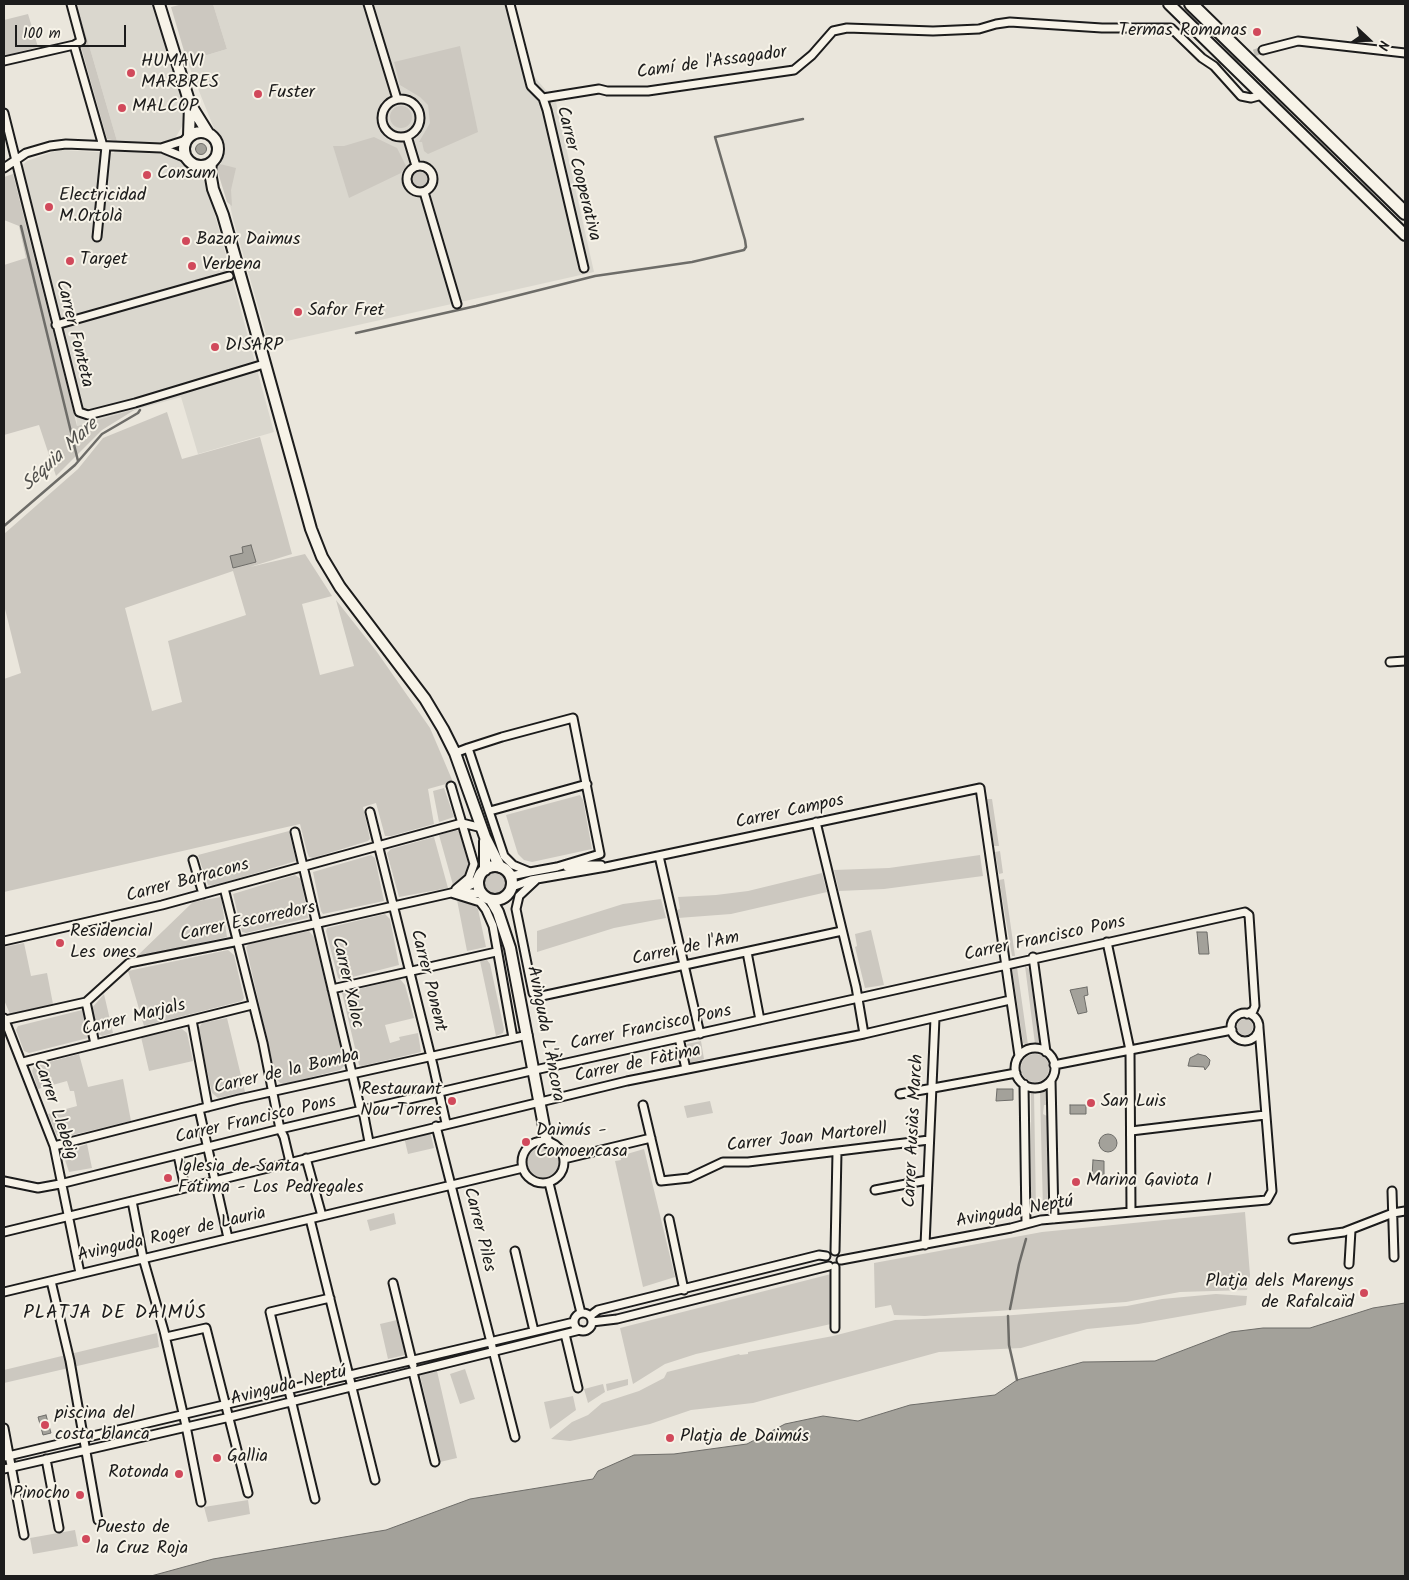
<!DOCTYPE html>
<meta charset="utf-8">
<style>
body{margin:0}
#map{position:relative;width:1409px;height:1580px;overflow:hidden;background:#eae6dc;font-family:Kalam,sans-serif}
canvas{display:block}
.frame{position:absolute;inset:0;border:5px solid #1c1c1c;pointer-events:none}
.north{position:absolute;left:1344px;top:15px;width:50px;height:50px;-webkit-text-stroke:4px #f7f3e8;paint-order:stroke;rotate:111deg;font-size:14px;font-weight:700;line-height:20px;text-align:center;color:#1c1c1c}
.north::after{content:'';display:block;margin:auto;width:18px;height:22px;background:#1c1c1c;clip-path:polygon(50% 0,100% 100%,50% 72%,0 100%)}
.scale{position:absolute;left:15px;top:25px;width:111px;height:22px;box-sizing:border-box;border:2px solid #1c1c1c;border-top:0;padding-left:6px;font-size:15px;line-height:18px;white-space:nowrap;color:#1c1c1c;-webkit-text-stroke:4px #f7f3e8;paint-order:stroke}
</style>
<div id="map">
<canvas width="1409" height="1580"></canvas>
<div class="frame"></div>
<div class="north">N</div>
<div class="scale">100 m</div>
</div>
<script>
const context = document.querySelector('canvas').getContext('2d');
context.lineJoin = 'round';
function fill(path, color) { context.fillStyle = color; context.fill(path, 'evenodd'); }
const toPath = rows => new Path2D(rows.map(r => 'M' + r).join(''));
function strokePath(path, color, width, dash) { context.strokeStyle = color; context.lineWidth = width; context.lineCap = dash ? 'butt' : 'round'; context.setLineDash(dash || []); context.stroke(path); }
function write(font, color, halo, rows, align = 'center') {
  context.font = font + ' Kalam,sans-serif'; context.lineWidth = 4; context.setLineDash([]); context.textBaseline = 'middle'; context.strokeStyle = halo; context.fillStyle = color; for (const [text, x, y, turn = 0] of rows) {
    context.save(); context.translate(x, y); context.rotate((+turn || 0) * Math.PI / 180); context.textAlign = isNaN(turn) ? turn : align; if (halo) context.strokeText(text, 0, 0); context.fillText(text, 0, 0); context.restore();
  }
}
const built = toPath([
 [77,4,155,4,188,116,173,142,174,156,180,159,199,174,207,186,274,432,198,454,181,397,77,426,76,414,13,174,27,161,52,152,62,150,114,153,117,141],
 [213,4,512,4,532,74,556,102,594,272,269,345,233,219,213,126,187,61,227,49]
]);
const green = toPath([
 [73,4,77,4,117,141,107,139,81,47,84,44],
 [183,4,213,4,227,49,187,61,171,7],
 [28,14,38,47,4,56,4,20],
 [460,46,478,132,428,154,424,151,422,142,419,142,430,123,428,105,420,97,400,85,394,62],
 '390 117a11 11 0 1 1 22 0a11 11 0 1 1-22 0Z',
 [374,137,397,148,406,166,401,173,349,198,333,146,344,146],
 [220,164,236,168,231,190,232,206,227,202,216,166],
 '412 179a8 8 0 1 1 16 0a8 8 0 1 1-16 0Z',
 [13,174,77,426,136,409,102,430,56,476,39,425,4,435,4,265,26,258,19,226,4,220,4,177],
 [167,412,182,459,260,437,292,554,250,567,305,554,332,596,302,604,320,675,354,666,336,600,377,652,430,728,453,782,428,789,434,824,391,836,385,836,376,803,363,807,370,839,368,841,313,858,309,857,307,852,300,824,4,892,4,679,21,673,4,605,4,534,78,469,103,438],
 [233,571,246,615,168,641,182,702,152,711,125,608],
 [444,788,454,817,439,822,433,791],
 [580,795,583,800,592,849,532,862,524,860,518,854,506,815],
 [987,799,992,799,999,846,994,846],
 [455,830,459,831,469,867,466,875,453,885,439,835],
 [289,831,296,861,213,886,208,885,198,855],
 [434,837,448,888,399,897,387,853,391,849],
 [1000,851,1003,873,999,874,995,852],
 [371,855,375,858,384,901,323,914,321,911,313,872],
 [980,855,983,876,884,889,839,891,834,870,889,868],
 '478 884a17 17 0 1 1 34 0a17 17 0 1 1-34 0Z',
 [822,873,827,892,731,914,678,918,677,910,680,909,678,897,716,895,748,891],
 [295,875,301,879,308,918,246,933,242,932,233,894],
 [1004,879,1015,956,1012,956,999,880],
 [221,897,227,937,135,958,193,902],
 [661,899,666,918,614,928,537,952,537,931,623,904],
 [457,900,472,903,478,909,486,947,467,951],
 [385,914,390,919,399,965,341,980,338,978,326,931,327,928],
 [871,930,884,985,865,988,855,947,857,946,855,934],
 [309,931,314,937,345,1065,340,1070,284,1084,280,1083,276,1078,246,947,249,944],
 [24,943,31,976,47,973,53,1004,10,1014,4,1000,4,947],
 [228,950,234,955,244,998,242,1001,144,1026,128,971],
 [487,960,490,964,504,1029,503,1033,496,1036,480,961],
 [1025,966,1029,969,1040,1043,1035,1044],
 [1017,967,1028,1045,1023,1043,1012,969],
 [400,979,405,985,414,1018,385,1025,390,1043,400,1040,399,1037,418,1033,421,1052,362,1066,359,1065,342,993],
 [104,994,113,1033,102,1036,96,1033,91,1009],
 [82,1010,88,1038,29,1053,24,1051,16,1030,18,1026],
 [227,1018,245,1092,218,1098,212,1093,198,1029,202,1023],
 '1237 1027a8 8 0 1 1 16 0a8 8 0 1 1-16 0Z',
 [182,1029,187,1033,193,1061,149,1071,141,1037],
 [701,1041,704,1059,690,1063,687,1044],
 [79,1054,88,1087,123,1079,131,1121,60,1138,56,1134,48,1114,77,1106,74,1091,70,1091,67,1081,38,1089,32,1071,34,1066],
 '1021 1068a14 14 0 1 1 28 0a14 14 0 1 1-28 0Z',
 [1044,1091,1046,1092,1046,1105,1044,1105,1043,1114,1047,1116,1048,1208,1043,1210,1040,1092],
 [1031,1092,1034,1092,1036,1211,1031,1207],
 [710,1101,713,1113,687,1118,684,1106],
 [430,1131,434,1148,408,1154,404,1137],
 '522 1162a21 21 0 1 1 42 0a21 21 0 1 1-42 0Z',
 [87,1144,92,1168,69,1172,65,1160,67,1151],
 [644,1149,675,1277,643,1287,615,1161,621,1160,620,1156],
 [1245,1212,1250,1275,1247,1290,1180,1292,1126,1302,925,1316,894,1315,891,1305,875,1308,874,1263,1042,1232],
 [394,1213,396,1224,370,1231,367,1220],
 [831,1274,831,1324,696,1354,665,1364,633,1384,620,1328],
 [1216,1294,1247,1296,1246,1305,1138,1324,1087,1329,1021,1348,939,1352,753,1403,691,1410,650,1424,570,1441,551,1439,572,1422,588,1415,602,1403,639,1391,664,1378,667,1372,739,1354,740,1355,748,1354,748,1352,833,1336,895,1320,1001,1316,1127,1306,1162,1299],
 [397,1320,405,1355,388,1359,380,1324],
 [157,1333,159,1347,4,1383,4,1370],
 [465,1369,475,1399,460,1404,450,1374],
 [437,1371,457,1458,440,1462,420,1375],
 [628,1379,628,1385,607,1391,606,1384],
 [603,1384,605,1392,588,1403,584,1389],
 [573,1396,576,1410,550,1429,544,1402],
 [248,1500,250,1514,208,1522,204,1507],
 [75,1530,78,1546,33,1554,30,1538]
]);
const water = toPath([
 '195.5 149a5.5 5.5 0 1 1 11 0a5.5 5.5 0 1 1-11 0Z',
 [251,545,256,562,233,568,230,556,243,553,242,547,251,545],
 [1197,932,1207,932,1209,954,1199,954,1197,932],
 [1087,987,1088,995,1084,996,1087,1012,1078,1014,1070,990,1087,987],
 [1198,1054,1206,1056,1210,1060,1209,1065,1205,1070,1204,1067,1188,1066,1190,1058,1198,1054],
 [997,1089,1013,1089,1013,1100,996,1101,997,1089],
 [1070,1105,1086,1105,1086,1114,1070,1114,1070,1105],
 '1099 1143a9 9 0 1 1 18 0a9 9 0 1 1-18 0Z',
 [1093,1160,1104,1161,1104,1177,1092,1176,1093,1160],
 [1405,1303,1405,1576,151,1576,213,1559,386,1530,470,1499,593,1479,598,1471,634,1455,674,1454,747,1444,785,1424,823,1416,858,1421,910,1405,995,1395,1017,1380,1083,1362,1155,1361,1231,1332,1263,1328,1310,1328,1373,1308,1405,1303],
 [46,1415,51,1433,43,1435,38,1417,46,1415]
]);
const stream = toPath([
 [21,226,78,461],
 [356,333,476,306,595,276,692,262,744,250,746,247,745,240,715,137,803,119],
 [4,526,75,465,102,434,138,413,140,410],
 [1010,1309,1019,1264,1026,1239],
 [1008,1316,1009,1345,1017,1380]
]);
const streetTunnel = toPath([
 [1214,66,1263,50]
]);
const street = toPath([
 [368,4,397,99],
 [510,4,531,86,543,98,547,110,584,268],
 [74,45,103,146],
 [1263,50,1298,41,1405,53],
 [4,61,74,45,81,41,71,4],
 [543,98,599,89,607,91,648,91,794,70,812,55,833,31,847,28,933,31,979,29,996,24,1010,22,1102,28,1171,28,1202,58,1214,66,1241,96,1251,98,1262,95],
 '382 118a19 19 0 1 1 38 0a19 19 0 1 1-38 0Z',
 [4,113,79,412,88,415,135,403,264,364],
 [407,136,416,166],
 [164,149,186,158],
 '407 179a13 13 0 1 1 26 0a13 13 0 1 1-26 0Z',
 [4,168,26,153,50,146,66,144,161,148,186,140],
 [424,192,457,304],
 [97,237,106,146],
 [56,325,229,276],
 [1390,662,1405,661],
 [455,753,468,748,502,737,573,718,600,854,557,867,530,872,513,865,504,856,468,748],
 [451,786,474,864,469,878,456,889],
 [490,811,587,784],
 [370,812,433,1065,446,1123],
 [816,822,856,987,864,1034],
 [295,832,361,1111],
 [659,856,700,1034],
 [193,860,203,894],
 [567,867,581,865,601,865],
 [511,876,530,872],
 [536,880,519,896,516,909,533,993,537,997,842,931],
 [512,887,531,880,606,867,980,788,1019,1056],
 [224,888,263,1043,280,1129,284,1137,290,1162],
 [462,892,482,894],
 [451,893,480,902,486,910,493,926,513,1038],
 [4,941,162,905,462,823,482,828],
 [1107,942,1130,1050,1131,1212],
 [747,952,760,1020],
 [1033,957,1046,1052],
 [332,989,496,952],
 [86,1002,95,1044],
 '1231 1027a14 14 0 1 1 28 0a14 14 0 1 1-28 0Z',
 [4,1018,54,1146,80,1273],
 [5,1020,86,1002,129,963,239,941,451,893,471,885,480,876],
 [192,1020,208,1107],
 [679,1038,686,1069],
 '1015 1068a20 20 0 1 1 40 0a20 20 0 1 1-40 0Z',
 [23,1062,252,1005],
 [1054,1065,1232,1030],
 [1051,1080,1054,1219],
 [1024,1084,1026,1224],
 [900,1094,1016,1073],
 [643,1105,661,1181,689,1178,723,1162,748,1162,929,1140],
 [199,1109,228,1238],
 [363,1111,369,1142],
 [436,1126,515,1437],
 [1131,1131,1265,1115],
 '522 1162a21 21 0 1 1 42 0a21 21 0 1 1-42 0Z',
 [54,1146,239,1099,528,1035],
 [178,1155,185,1188],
 [306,1158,322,1216],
 [564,1159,651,1138],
 [4,1181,38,1188,60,1184,280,1129,535,1070,1245,912,1249,915,1255,1006,1253,1011,1247,1014],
 [549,1183,581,1313],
 [875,1190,927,1180],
 [1392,1191,1394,1257],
 [132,1201,143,1258,164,1331,186,1426,201,1502],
 [310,1219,375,1480],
 [669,1219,684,1290],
 [4,1232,627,1081,864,1034,1010,1000],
 [1293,1239,1344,1232,1393,1213,1405,1211],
 [925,1245,935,1018],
 [515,1251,534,1331],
 [835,1251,837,1152],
 [841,1260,1011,1228,1041,1220,1267,1200,1272,1191,1259,1028],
 [1349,1264,1351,1230],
 [51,1281,70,1361,98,1520],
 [393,1283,413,1365],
 [4,1292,523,1168],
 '574 1322a9 9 0 1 1 18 0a9 9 0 1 1-18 0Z',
 [590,1316,598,1310,819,1255,826,1256],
 [592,1322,617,1319,829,1266],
 [835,1328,835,1267],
 [565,1334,578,1388],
 [166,1337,206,1328,248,1493],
 [413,1372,435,1462],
 [4,1428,24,1535],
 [4,1457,574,1322],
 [46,1459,59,1528],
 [4,1469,230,1417,580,1330],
 [315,1499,270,1312,330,1298]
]);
const secondary = toPath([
 [159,4,190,104,208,133],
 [1169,4,1405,235],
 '184 149a17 17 0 1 1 34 0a17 17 0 1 1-34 0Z',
 [189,136,190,105],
 [211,163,210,172,213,189,223,215,249,306,311,529,322,557,340,587,425,699,443,729,455,753,485,837,500,867],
 '478 883a17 17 0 1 1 34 0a17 17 0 1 1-34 0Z',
 [485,870,485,841],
 [491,900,498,912,510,948,547,1142]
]);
const highway = toPath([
 [1191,4,1405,213]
]);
const markers = [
 [1257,32,5,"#d1495b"],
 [131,73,5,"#d1495b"],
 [258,94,5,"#d1495b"],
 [122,108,5,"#d1495b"],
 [147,175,5,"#d1495b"],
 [49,207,5,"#d1495b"],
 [186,241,5,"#d1495b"],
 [70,261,5,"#d1495b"],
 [192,266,5,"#d1495b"],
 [298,312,5,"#d1495b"],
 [215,347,5,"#d1495b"],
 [60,943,5,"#d1495b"],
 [452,1101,5,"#d1495b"],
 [1091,1103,5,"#d1495b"],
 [526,1142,5,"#d1495b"],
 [168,1178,5,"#d1495b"],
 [1076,1182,5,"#d1495b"],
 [1364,1293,5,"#d1495b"],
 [45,1425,5,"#d1495b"],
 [670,1438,5,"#d1495b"],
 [217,1458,5,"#d1495b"],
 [179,1474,5,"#d1495b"],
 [80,1495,5,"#d1495b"],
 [86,1539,5,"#d1495b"]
];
const poiNames = [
 ["Termas Romanas",1247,32,"right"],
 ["HUMAVI",141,63],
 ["MARBRES",141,84],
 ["Fuster",268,94],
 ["MALCOP",132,108],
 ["Consum",157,175],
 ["Electricidad",59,197],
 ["M.Ortolà",59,218],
 ["Bazar Daimus",196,241],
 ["Target",80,261],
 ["Verbena",202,266],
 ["Safor Fret",308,312],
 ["DISARP",225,347],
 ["Residencial",70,933],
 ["Les ones",70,954],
 ["Restaurant",442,1091,"right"],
 ["Nou Torres",442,1112,"right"],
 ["San Luis",1101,1103],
 ["Daimús -",536,1132],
 ["Comoencasa",536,1153],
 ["Iglesia de Santa",178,1168],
 ["Fátima - Los Pedregales",178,1189],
 ["Marina Gaviota I",1086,1182],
 ["Platja dels Marenys",1354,1283,"right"],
 ["de Rafalcaïd",1354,1304,"right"],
 ["piscina del",55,1415],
 ["costa blanca",55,1436],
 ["Platja de Daimús",680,1438],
 ["Gallia",227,1458],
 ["Rotonda",169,1474,"right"],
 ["Pinocho",70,1495,"right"],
 ["Puesto de",96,1529],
 ["la Cruz Roja",96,1550]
];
const streetNames = [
 ["Camí de l'Assagador",712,64,-8],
 ["Carrer Cooperativa",577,174,76],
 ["Carrer Fonteta",73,334,76],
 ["Carrer Campos",790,813,-12],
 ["Carrer Barracons",188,882,-15],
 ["Carrer Escorredors",248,923,-12],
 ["Carrer Francisco Pons",1045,940,-12],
 ["Carrer de l'Am",686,950,-12],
 ["Carrer Ponent",427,981,76],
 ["Carrer Xaloc",346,983,77],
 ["Carrer Marjals",134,1019,-14],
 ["Carrer Francisco Pons",651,1029,-12],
 ["Avinguda L'Àncora",544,1034,79],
 ["Carrer de Fàtima",638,1065,-12],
 ["Carrer de la Bomba",287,1073,-13],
 ["Carrer Llebeig",54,1110,71],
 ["Carrer Francisco Pons",256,1121,-13],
 ["Carrer Ausiàs March",915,1131,-87],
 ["Carrer Joan Martorell",807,1139,-6],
 ["Avinguda Neptú",1015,1213,-10],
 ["Carrer Piles",478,1230,76],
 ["Avinguda Roger de Lauria",172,1236,-13],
 ["Avinguda Neptú",289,1387,-14]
];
const waterNames = [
 ["Séquia Mare",61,456,-43]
];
const neighbourhoodNames = [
 ["PLATJA DE DAIMÚS",115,1315]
];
fill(built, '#dad7ce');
fill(green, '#ccc8c0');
fill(water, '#a3a19a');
strokePath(water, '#6d6c68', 1);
strokePath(stream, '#6d6c68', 2.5);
strokePath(streetTunnel, '#c1beb6', 7, [7, 3.5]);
strokePath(street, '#1c1c1c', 11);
strokePath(secondary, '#1c1c1c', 14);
strokePath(highway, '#1c1c1c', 16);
strokePath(street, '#f7f3e8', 7);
strokePath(secondary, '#f7f3e8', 10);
strokePath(highway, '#f7f3e8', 12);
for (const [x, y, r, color] of markers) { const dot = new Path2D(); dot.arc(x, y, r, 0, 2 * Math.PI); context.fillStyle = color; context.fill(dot); strokePath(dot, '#f7f3e8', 2); }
write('18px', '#1c1c1c', '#f7f3e8', poiNames, 'left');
write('18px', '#1c1c1c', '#f7f3e8', streetNames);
write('italic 19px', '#52514e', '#f7f3e8', waterNames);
context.letterSpacing = '1px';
write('19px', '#1c1c1c', '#f7f3e8', neighbourhoodNames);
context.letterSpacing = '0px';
</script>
